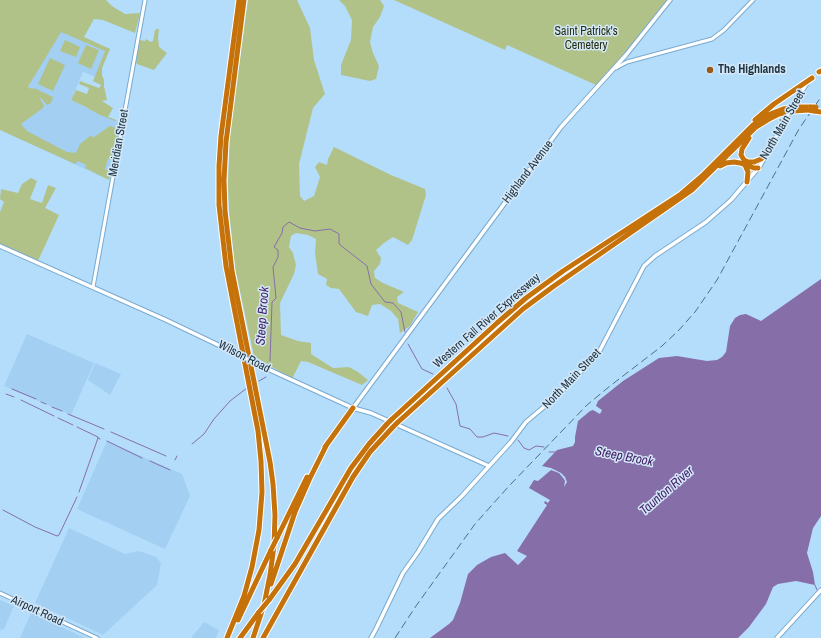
<!DOCTYPE html>
<style>
body{margin:0}
canvas{display:block;background:#b4ddfc}
</style>
<canvas width="821" height="638"></canvas>
<script>
const context = document.querySelector('canvas').getContext('2d');
context.lineJoin = 'round';
function fill(path, color) { context.fillStyle = color; context.fill(path, 'evenodd'); }
const toPath = rows => new Path2D(rows.map(r => 'M' + r).join(''));
function strokePath(path, color, width, dash) { context.strokeStyle = color; context.lineWidth = width; context.lineCap = dash ? 'butt' : 'round'; context.setLineDash(dash || []); context.stroke(path); }
function write(font, color, halo, rows, align = 'center') {
  context.font = font + ' "Archivo Narrow",sans-serif'; context.lineWidth = 3; context.setLineDash([]); context.textBaseline = 'middle'; context.strokeStyle = halo; context.fillStyle = color; for (const [text, x, y, turn = 0] of rows) {
    context.save(); context.translate(x, y); context.rotate((+turn || 0) * Math.PI / 180); context.textAlign = isNaN(turn) ? turn : align; if (halo) context.strokeText(text, 0, 0); context.fillText(text, 0, 0); context.restore();
  }
}
const built = toPath([
 [62,28,110,49,98,78,83,72,71,100,120,122,109,180,7,133,31,82],
 [27,334,94,363,71,415,4,386],
 [95,363,121,374,110,395,88,380],
 [107,441,182,474,190,496,165,549,77,509],
 [69,528,125,554,139,551,156,557,161,563,157,585,103,635,35,603],
 [0,600,14,606,4,629,0,630],
 [31,613,85,638,20,638],
 [204,622,219,630,216,638,191,638]
]);
const green = toPath([
 [0,0,106,0,112,6,125,14,140,13,135,33,103,20,94,19,84,37,110,49,102,68,102,75,104,80,104,86,107,100,102,101,113,108,108,117,116,120,115,121,98,114,86,107,71,100,76,90,87,94,89,88,79,84,80,81,99,88,101,85,93,81,105,51,61,32,28,87,32,89,34,88,53,97,51,103,47,105,41,98,40,99,44,105,43,108,21,124,27,131,67,152,76,153,80,144,90,136,94,137,110,126,114,127,118,132,113,160,108,159,105,169,110,172,109,180,85,168,86,165,78,161,75,164,0,130],
 [248,0,297,0,310,28,314,60,325,94,313,108,299,164,300,196,304,201,314,196,320,177,315,167,319,162,327,165,328,159,334,147,391,175,425,189,426,195,412,240,408,245,393,237,384,243,376,250,381,258,380,264,374,271,375,278,383,283,404,292,397,297,398,303,418,312,410,326,400,333,398,319,391,311,380,304,372,305,368,316,356,312,339,289,331,288,326,285,327,279,318,274,315,253,316,239,308,235,296,233,291,236,289,247,293,253,296,265,294,274,280,303,281,335,298,341,311,343,311,354,333,368,349,367,358,372,368,380,362,385,308,362,301,361,292,379,254,356,235,268,229,210,228,184,230,132],
 [339,0,380,0,384,6,380,17,373,27,370,42,373,53,379,66,376,79,370,81,341,75,341,65,351,40,352,20,345,6],
 [394,0,667,0,621,58,596,85,507,45,505,50],
 [157,29,159,29,158,37,159,47,167,53,154,70,137,64,136,62,140,40,145,41,146,39,151,42,153,41,155,30],
 [65,40,80,47,76,57,60,51],
 [86,45,99,50,91,69,78,63],
 [50,58,65,65,53,91,38,84],
 [31,178,37,181,30,199,42,203,48,185,56,188,45,208,59,215,38,261,0,245,0,212,4,202,0,199,1,189,18,193,22,184]
]);
const water = toPath([
 [821,279,821,516,813,528,807,553,813,572,815,585,796,581,778,584,773,587,766,604,749,627,738,638,430,638,449,624,453,620,460,603,468,574,477,565,491,557,505,553,518,565,527,556,517,551,547,505,544,503,545,501,548,503,550,500,529,488,534,480,538,481,551,470,559,473,564,479,565,481,564,487,567,482,565,477,561,473,551,468,542,466,557,450,573,446,575,442,575,437,578,421,590,411,593,410,600,414,602,410,596,406,598,401,623,381,659,358,677,356,707,361,717,360,722,357,726,352,730,326,735,318,740,315,746,314,761,321]
]);
const stream = toPath([
 [408,344,422,369,433,374],
 [270,361,272,302,276,298,273,267,278,257,278,250,274,247,282,233,283,227,289,222,300,228,315,231,330,229,339,234,339,244,367,266,371,284,385,302,393,303,401,312,405,332],
 [259,381,266,377],
 [447,388,456,404,460,426,470,429,477,437,483,437,494,433,508,436],
 [12,389,36,399],
 [6,394,14,397],
 [21,400,54,416],
 [41,402,46,404],
 [52,407,62,411],
 [68,414,104,429],
 [58,418,73,425],
 [77,427,98,437,98,438],
 [111,432,166,456],
 [518,440,524,448,529,450,536,446,544,447],
 [107,441,142,458],
 [192,444,204,434,214,419,230,401,247,388],
 [549,452,555,452],
 [175,460,177,456],
 [150,461,170,470],
 [79,492,98,438,100,439],
 [3,510,35,527,57,536,59,535,77,497],
 [815,585,817,590]
]);
const tertiary = toPath([
 [616,68,627,62,712,39,724,30,753,0],
 [93,287,145,0],
 [0,593,97,638]
]);
const secondary = toPath([
 [797,99,807,83],
 [0,246,166,320,237,354],
 [257,364,353,408,371,413,489,466],
 [353,408,561,127,626,55,670,0],
 [371,638,376,629,403,573,418,552,438,519,461,497,511,442,526,422,557,396,598,354,644,266,655,256,706,222,731,200,760,166,785,120],
 [777,638,821,590]
]);
const motorway = toPath([
 [244,0,226,142,224,180,225,211,232,271,270,462,273,484,275,515,274,546,270,575,264,605,253,638],
 [819,72,821,71],
 [814,111,821,112],
 [755,120,774,104,812,78],
 [749,138,742,149,741,155,744,160,748,162,754,162,761,159,767,154],
 [745,165,748,172,747,182],
 [720,166,726,163,734,162,740,163,754,168,758,168],
 [391,420,497,323,526,298,563,271,681,194,702,176,753,125,768,115,783,109,798,107,811,107],
 [397,423,523,309,554,286,692,190,756,127,769,119,779,114,794,111,808,110],
 [325,447,353,408],
 [277,538,307,477],
 [271,584,295,512,310,478,327,444],
 [269,600,295,564,351,468,369,444,387,424],
 [238,620,271,550],
 [227,638,244,596,252,567,259,530,262,492,261,461,258,431,226,266,219,205,219,166,221,136,239,0],
 [240,638,259,612],
 [263,638,353,477,370,452,393,427]
]);
const rail = toPath([
 [395,638,416,606,475,524,509,486,587,405,610,386,662,346,679,330,695,312,717,280,799,129,821,97]
]);
const secondaryBridge = toPath([
 [785,120,797,99],
 [237,354,257,364]
]);
const motorwayBridge = toPath([
 [811,107,816,107],
 [808,110,814,111],
 [387,424,391,420],
 [393,427,397,423],
 [271,550,277,538],
 [259,612,269,600]
]);
const markers = [
 [710,70,4,"#965a1b"]
];
const parkNames = [
 ["Saint Patrick's",586,32],
 ["Cemetery",586,46]
];
const poiNames = [
 ["The Highlands",718,70]
];
const streetNames = [
 ["North Main Street",783,125,-60],
 ["Meridian Street",119,143,-80],
 ["Highland Avenue",528,172,-53],
 ["Western Fall River Expressway",487,321,-41],
 ["Wilson Road",244,357,27],
 ["North Main Street",572,379,-46],
 ["Airport Road",37,611,25]
];
const waterNames = [
 ["Steep Brook",263,316,-86],
 ["Steep Brook",624,457,11],
 ["Taunton River",667,491,-41]
];
fill(built, '#a2cff2');
fill(green, '#b1c289');
fill(water, '#866ea9');
strokePath(stream, '#866ea9', 1);
strokePath(tertiary, '#79aad0', 5);
strokePath(secondary, '#79aad0', 5.5);
strokePath(motorway, '#fff', 7);
strokePath(tertiary, '#fff', 3);
strokePath(secondary, '#fff', 3.5);
strokePath(motorway, '#c5720a', 5);
strokePath(rail, '#516d81', 1, [8, 4]);
strokePath(secondaryBridge, '#79aad0', 5.5, []);
strokePath(motorwayBridge, '#fff', 7, []);
strokePath(secondaryBridge, '#fff', 3.5);
strokePath(motorwayBridge, '#c5720a', 5);
for (const [x, y, r, color] of markers) { const dot = new Path2D(); dot.arc(x, y, r, 0, 2 * Math.PI); context.fillStyle = color; context.fill(dot); strokePath(dot, '#d3e7f7', 1.5); }
write('12px', '#262e10', '#d3e7f7', parkNames);
write('bold 12px', '#203544', '#d3e7f7', poiNames, 'left');
write('12px', '#203544', '#d3e7f7', streetNames);
write('italic 13px', '#3f1b65', '#d3e7f7', waterNames);
</script>
